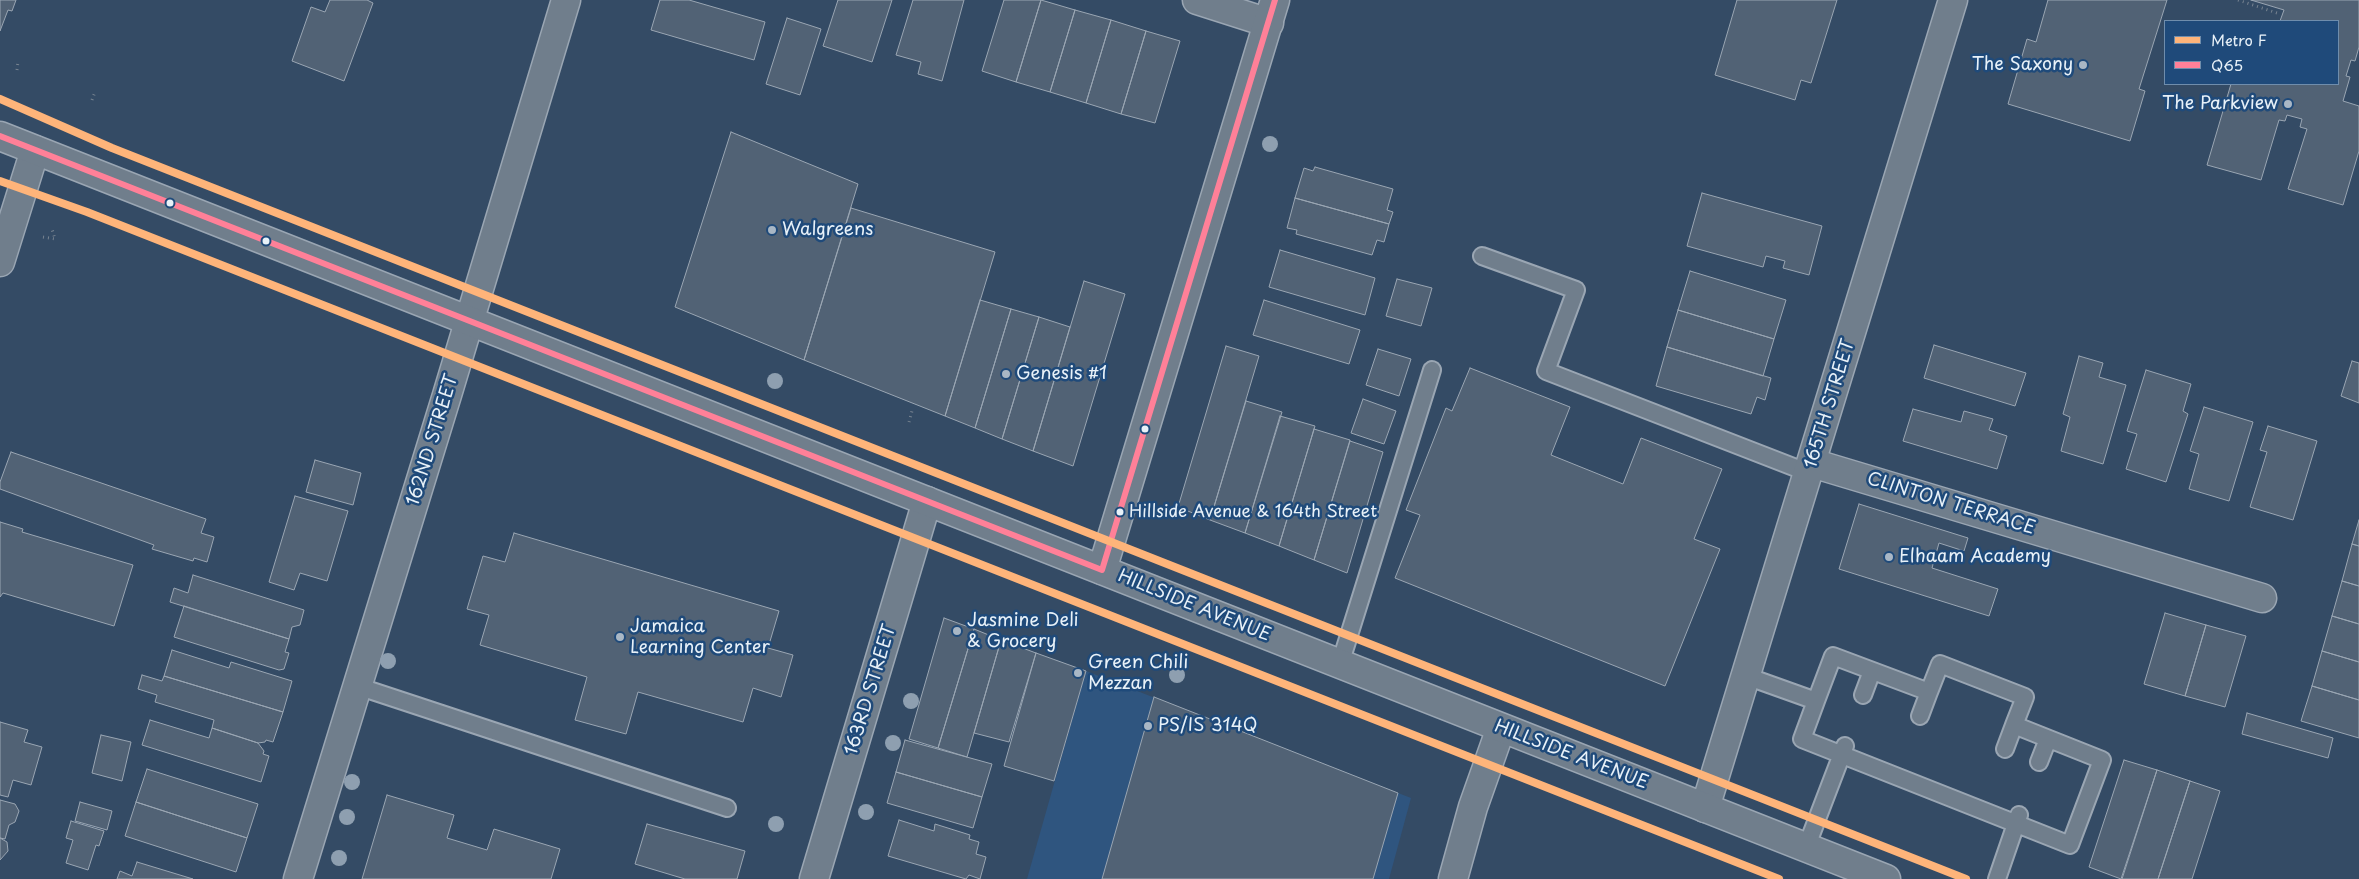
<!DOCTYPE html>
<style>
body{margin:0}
#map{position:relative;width:2359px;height:879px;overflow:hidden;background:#344b65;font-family:"Playpen Sans",sans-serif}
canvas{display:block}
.legend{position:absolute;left:2164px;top:20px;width:175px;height:65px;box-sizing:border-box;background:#1f4a7a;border:1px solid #6f8dac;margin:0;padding:6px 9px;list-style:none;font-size:15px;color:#e8f1f8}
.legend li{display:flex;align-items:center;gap:10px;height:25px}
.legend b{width:25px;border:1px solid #6f8dac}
</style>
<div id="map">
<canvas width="2359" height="879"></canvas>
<ul class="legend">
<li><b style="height:6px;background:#feb47a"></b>Metro F</li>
<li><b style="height:6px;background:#ff8098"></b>Q65</li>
</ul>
</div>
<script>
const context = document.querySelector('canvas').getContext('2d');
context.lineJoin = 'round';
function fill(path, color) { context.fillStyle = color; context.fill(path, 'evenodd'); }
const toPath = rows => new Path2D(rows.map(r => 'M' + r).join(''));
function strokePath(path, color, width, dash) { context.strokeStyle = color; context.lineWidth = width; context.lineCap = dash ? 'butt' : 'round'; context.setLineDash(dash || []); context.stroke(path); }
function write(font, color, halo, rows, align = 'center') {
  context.font = font + ' "Playpen Sans",sans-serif'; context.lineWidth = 5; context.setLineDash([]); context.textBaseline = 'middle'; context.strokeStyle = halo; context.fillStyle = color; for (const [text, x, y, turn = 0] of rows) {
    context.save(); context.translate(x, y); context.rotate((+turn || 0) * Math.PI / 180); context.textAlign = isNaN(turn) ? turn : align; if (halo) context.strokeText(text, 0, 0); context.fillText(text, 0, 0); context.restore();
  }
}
const built = toPath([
 [1086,671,1411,798,1389,879,1027,879]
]);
const building = toPath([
 [0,0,16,0,12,11,8,10,0,31,0,0],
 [330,0,367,0,373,3,344,81,292,61,311,7,325,12,330,0],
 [660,0,689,0,765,22,754,60,651,30,660,0],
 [838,0,892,0,872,62,823,46,838,0],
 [913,0,964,0,942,81,918,74,921,62,896,55,913,0],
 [1004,0,1041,0,1016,82,982,71,1004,0],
 [1041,0,1075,10,1050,92,1016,82,1041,0],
 [1737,0,1837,0,1811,83,1801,80,1795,100,1715,75,1737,0],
 [2048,0,2167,0,2139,89,2145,91,2130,141,2008,104,2027,39,2036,42,2048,0],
 [2251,0,2359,0,2359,47,2355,61,2351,60,2346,76,2350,77,2343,101,2359,106,2359,151,2343,205,2288,189,2307,129,2300,127,2302,119,2287,115,2285,121,2279,120,2261,180,2207,165,2231,84,2338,84,2338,21,2280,21,2284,10,2251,0],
 [1075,10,1111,20,1086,103,1050,92,1075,10],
 [787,18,821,29,800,95,766,84,787,18],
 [1111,20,1146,31,1121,114,1086,103,1111,20],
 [1146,31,1180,41,1155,123,1121,114,1146,31],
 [731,132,858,184,804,360,675,307,731,132],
 [1315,167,1393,189,1387,210,1393,212,1389,224,1295,198,1304,168,1313,171,1315,167],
 [1702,193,1822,226,1809,275,1783,268,1785,261,1766,256,1763,267,1687,246,1702,193],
 [1295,198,1389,224,1384,242,1377,240,1372,255,1296,234,1297,230,1287,228,1295,198],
 [851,208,995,252,945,416,804,360,851,208],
 [1280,250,1375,278,1365,315,1269,287,1280,250],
 [1690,271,1786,300,1774,339,1678,310,1690,271],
 [1397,279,1432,288,1421,326,1386,316,1397,279],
 [1084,281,1125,294,1073,466,1033,451,1084,281],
 [980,300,1011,309,975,428,945,416,980,300],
 [1264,300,1360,330,1349,364,1253,335,1264,300],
 [1011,309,1039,317,1002,439,975,428,1011,309],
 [1678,310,1774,339,1763,376,1667,347,1678,310],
 [1039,317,1070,327,1033,451,1002,439,1039,317],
 [1934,345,2026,373,2015,406,1924,378,1934,345],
 [1226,346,1259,356,1210,520,1178,507,1226,346],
 [1667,347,1771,378,1765,400,1757,397,1751,414,1656,386,1667,347],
 [1378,349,1411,359,1399,396,1366,385,1378,349],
 [2079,356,2103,363,2099,377,2126,385,2103,464,2061,451,2070,417,2063,414,2079,356],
 [2352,361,2359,363,2359,403,2341,396,2352,361],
 [1470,368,1570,407,1551,455,1623,484,1641,438,1722,469,1694,539,1720,549,1665,686,1395,578,1420,515,1406,510,1446,408,1452,411,1470,368],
 [2146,370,2191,384,2183,411,2188,414,2166,482,2126,469,2137,434,2127,431,2146,370],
 [1363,399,1396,411,1384,444,1351,433,1363,399],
 [1246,401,1282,412,1245,533,1210,520,1246,401],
 [2204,407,2253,422,2229,501,2189,489,2199,454,2190,451,2204,407],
 [1913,409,1961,422,1964,411,1993,419,1989,430,2007,436,1997,469,1903,441,1913,409],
 [1280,416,1315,426,1279,546,1245,533,1280,416],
 [2268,426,2317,441,2293,520,2250,507,2267,452,2260,450,2268,426],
 [1314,429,1350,440,1314,560,1279,546,1314,429],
 [1350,441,1383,452,1347,573,1314,560,1350,441],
 [11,452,206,519,201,533,214,537,207,562,194,558,193,561,152,549,154,545,0,489,0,482,11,452],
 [315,460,361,473,353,505,306,492,315,460],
 [295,496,348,511,327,581,300,573,294,590,269,582,295,496],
 [1859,504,1968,538,1964,551,1939,543,1932,568,1998,589,1989,616,1839,569,1859,504],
 [2359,520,2359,546,2352,544,2359,520],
 [0,522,23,529,22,532,133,565,114,626,3,593,0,597,0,522],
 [514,533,779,611,768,648,793,655,781,697,753,688,743,722,638,692,626,734,575,720,587,677,480,645,489,615,467,609,483,556,505,562,514,533],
 [2352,544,2359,546,2359,586,2342,581,2352,544],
 [193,575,304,610,300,625,292,627,289,639,170,602,174,588,188,593,193,575],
 [2342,581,2359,586,2359,624,2332,616,2342,581],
 [184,606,289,639,285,652,289,653,284,669,279,670,174,637,184,606],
 [2165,613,2206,625,2185,696,2144,684,2165,613],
 [2332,616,2359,624,2359,662,2322,651,2332,616],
 [944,618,974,629,938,748,909,739,944,618],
 [2206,625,2246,636,2225,707,2185,696,2206,625],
 [974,629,1001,640,967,757,938,748,974,629],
 [1001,640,1036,653,1009,742,974,733,1001,640],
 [172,650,229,668,231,662,292,681,283,712,164,676,172,650],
 [2322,651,2359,662,2359,700,2312,686,2322,651],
 [1036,653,1086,671,1054,781,1004,766,1036,653],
 [142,675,162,681,164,676,283,712,273,742,266,740,265,742,258,743,212,728,214,720,155,702,157,695,138,689,142,675],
 [2312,686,2359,700,2359,738,2301,721,2312,686],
 [1154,697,1398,793,1373,879,1102,879,1154,697],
 [2247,713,2333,738,2328,758,2242,734,2247,713],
 [150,720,209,738,212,728,258,743,264,751,263,754,269,756,261,782,142,745,150,720],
 [0,722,28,730,24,742,42,747,31,785,13,780,8,797,0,795,0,722],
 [101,735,131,742,122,781,92,773,101,735],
 [905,740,992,764,982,797,896,772,905,740],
 [2124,760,2157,770,2121,879,2089,867,2124,760],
 [147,769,258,804,247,838,136,802,147,769],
 [2157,770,2190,781,2158,879,2122,879,2157,770],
 [896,772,982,797,973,828,887,803,896,772],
 [2190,781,2220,791,2192,879,2158,879,2190,781],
 [387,795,454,815,447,838,487,850,494,829,560,849,551,879,362,879,387,795],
 [0,800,15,804,19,811,15,822,9,825,5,839,0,838,0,800],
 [80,802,112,811,107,830,75,821,80,802],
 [136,802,247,838,236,872,125,836,136,802],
 [899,820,934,831,935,824,970,835,969,839,979,842,976,854,986,857,980,879,969,875,966,879,888,856,899,820],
 [71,821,104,831,99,846,96,845,88,870,66,863,73,840,66,838,71,821],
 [647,824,745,851,737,879,685,879,635,864,647,824],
 [0,838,7,842,8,851,0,860,0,838],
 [137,862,193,879,117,879,120,871,132,876,137,862]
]);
const path = toPath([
 [2238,0,2280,14],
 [17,70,18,61],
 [92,100,95,92],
 [43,237,55,239,52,229],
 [909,422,912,411]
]);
const service = toPath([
 [1482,256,1576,290,1546,371,1809,473],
 [1340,664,1432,370],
 [1746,676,1816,701,1833,656,1929,692,1940,664,2025,697,2014,725,2102,760,2070,845,1802,739,1816,701],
 [357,686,727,808],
 [1863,695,1872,671],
 [1920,716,1929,692],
 [2005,749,2014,725],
 [2039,762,2048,739],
 [1806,848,1845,746],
 [1997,879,2019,815]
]);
const minor = toPath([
 [1197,0,1269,23],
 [0,262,35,150],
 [1812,463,2262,598],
 [1705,808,1953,0],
 [298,879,447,395,566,0],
 [814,879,927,501],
 [1453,879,1473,807,1501,728]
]);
const tertiary = toPath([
 [1102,570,1275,0]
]);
const primary = toPath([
 [0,136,1886,879]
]);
const bus1 = toPath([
 [0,136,1102,570],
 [1102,570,1275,0]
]);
const metro1 = toPath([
 [0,99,112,148,1966,879],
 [0,181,87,212,1779,879]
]);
const trees = [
 [1270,144],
 [775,381],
 [388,661],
 [1177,675],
 [911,701],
 [893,743],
 [352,782],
 [866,812],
 [347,817],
 [776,824],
 [339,858]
];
const markers = [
 [2083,65,5,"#a9b7c5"],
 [2288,104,5,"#a9b7c5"],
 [170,203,4.5,"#e8f1f8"],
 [772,230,5,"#a9b7c5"],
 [266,241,4.5,"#e8f1f8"],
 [1006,374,5,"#a9b7c5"],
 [1145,429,4.5,"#e8f1f8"],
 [1120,512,4.5,"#e8f1f8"],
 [1889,557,5,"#a9b7c5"],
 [957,631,5,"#a9b7c5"],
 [620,637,5,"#a9b7c5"],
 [1078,673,5,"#a9b7c5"],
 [1148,726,5,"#a9b7c5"]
];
const busNames = [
 ["Hillside Avenue & 164th Street",1129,512]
];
const poiNames = [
 ["The Saxony",2073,65,"right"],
 ["The Parkview",2278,104,"right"],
 ["Walgreens",782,230],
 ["Genesis #1",1016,374],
 ["Elhaam Academy",1899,557],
 ["Jasmine Deli",967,621],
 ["& Grocery",967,642],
 ["Jamaica",630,627],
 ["Learning Center",630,648],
 ["Green Chili",1088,663],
 ["Mezzan",1088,684],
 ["PS/IS 314Q",1158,726]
];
const streetNames = [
 ["165TH STREET",1830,404,-73],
 ["162ND STREET",433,440,-73],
 ["CLINTON TERRACE",1951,504,17],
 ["HILLSIDE AVENUE",1194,606,22],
 ["163RD STREET",871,690,-73],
 ["HILLSIDE AVENUE",1571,755,21]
];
fill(built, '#2f557f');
fill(building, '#516275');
strokePath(building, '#9aa6b3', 1);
strokePath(service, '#9aa6b3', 20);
strokePath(minor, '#9aa6b3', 31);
strokePath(tertiary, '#9aa6b3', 31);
strokePath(primary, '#9aa6b3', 31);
strokePath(path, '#778390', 3, [1, 4]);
strokePath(service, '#707e8c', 16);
strokePath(minor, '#707e8c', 28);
strokePath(tertiary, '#707e8c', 28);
strokePath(primary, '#707e8c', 28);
strokePath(bus1, '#ff8098', 6);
strokePath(metro1, '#feb47a', 8);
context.fillStyle = '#8e9fb0';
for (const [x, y] of trees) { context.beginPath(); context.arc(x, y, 8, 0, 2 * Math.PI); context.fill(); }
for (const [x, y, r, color] of markers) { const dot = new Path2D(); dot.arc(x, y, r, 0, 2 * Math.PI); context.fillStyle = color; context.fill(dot); strokePath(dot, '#1f4a7a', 2); }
write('17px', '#e8f1f8', '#1f4a7a', busNames, 'left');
write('18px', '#e8f1f8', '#1f4a7a', poiNames, 'left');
write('18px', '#e8f1f8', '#1f4a7a', streetNames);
</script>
